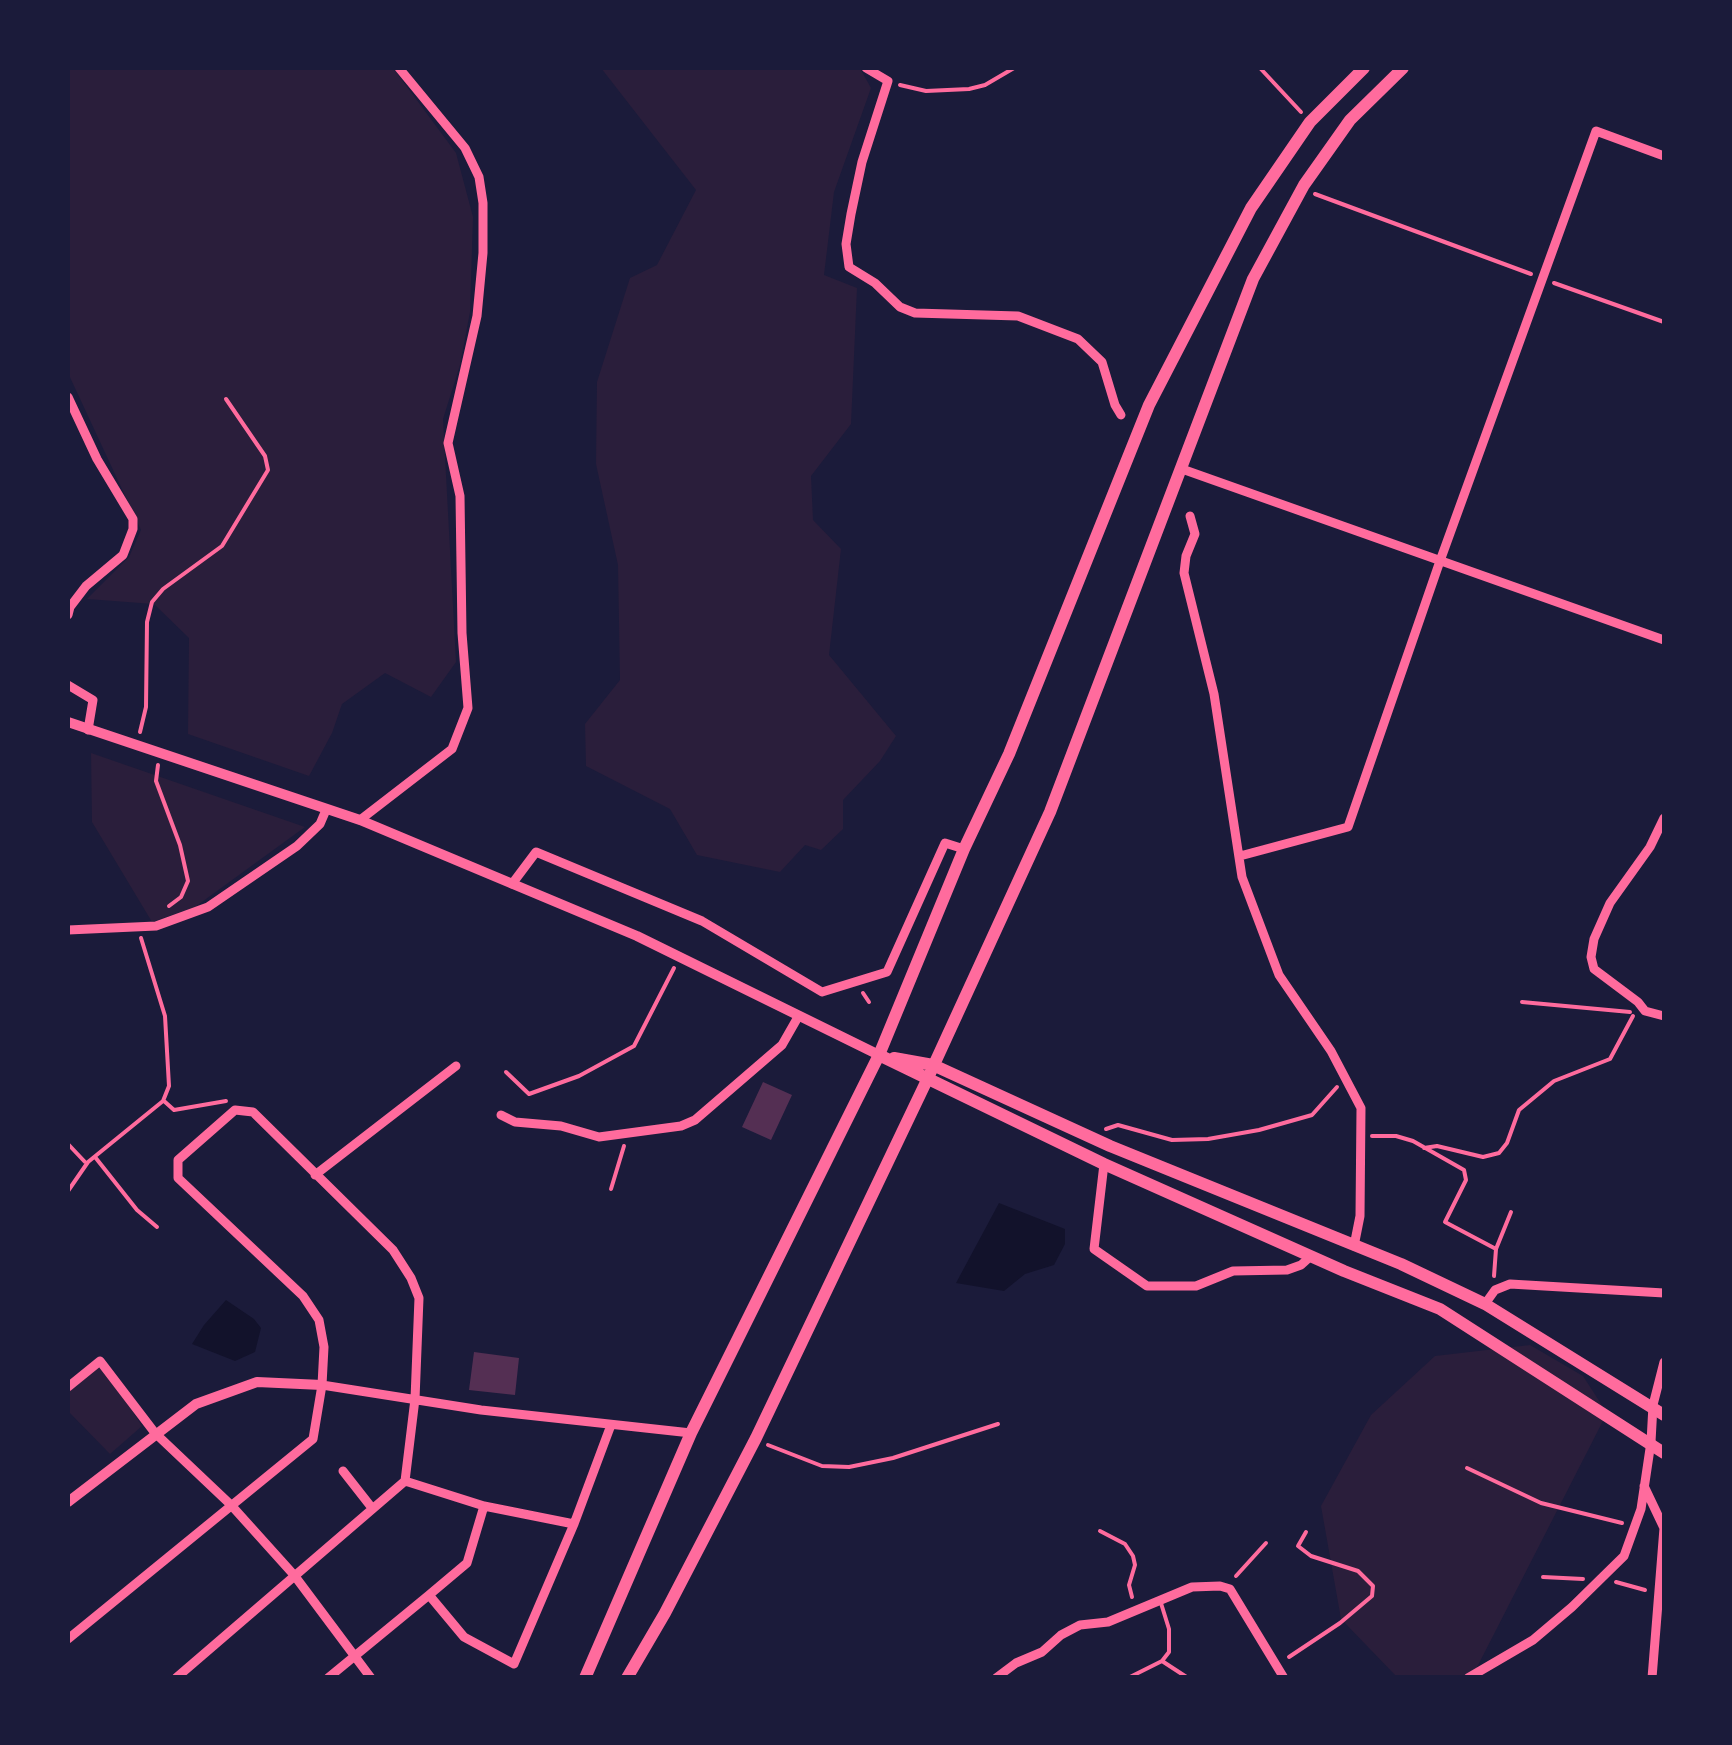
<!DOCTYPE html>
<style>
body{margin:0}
#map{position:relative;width:1732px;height:1745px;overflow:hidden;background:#1b1b3a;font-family:"Fira Sans Condensed",sans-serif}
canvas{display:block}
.frame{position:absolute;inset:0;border:70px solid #1b1b3a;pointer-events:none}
</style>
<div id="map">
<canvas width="1732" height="1745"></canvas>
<div class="frame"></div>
</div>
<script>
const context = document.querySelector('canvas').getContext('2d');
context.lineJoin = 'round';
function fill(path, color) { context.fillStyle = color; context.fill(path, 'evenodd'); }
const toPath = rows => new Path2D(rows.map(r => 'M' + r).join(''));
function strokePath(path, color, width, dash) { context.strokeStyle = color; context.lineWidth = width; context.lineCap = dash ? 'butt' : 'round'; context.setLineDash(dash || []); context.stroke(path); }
const green = toPath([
 [68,68,393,68,456,153,473,217,470,312,460,365,443,419,456,662,431,697,385,673,342,704,332,733,309,776,188,734,189,638,154,604,87,599,129,557,141,530,68,373],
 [601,68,854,68,861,70,871,88,834,192,824,275,857,288,851,424,811,476,813,520,841,549,829,655,896,736,880,761,843,800,843,829,821,850,805,845,780,872,697,855,670,809,586,766,585,724,620,680,618,565,596,464,597,382,630,278,657,265,696,190],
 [91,753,305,827,195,907,152,922,92,822],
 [1530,1345,1583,1376,1607,1413,1472,1677,1397,1677,1341,1619,1321,1506,1371,1415,1435,1356],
 [100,1361,142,1426,110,1454,68,1411,68,1387]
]);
const water = toPath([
 [999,1203,1065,1229,1065,1244,1054,1265,1025,1274,1004,1291,956,1283],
 [226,1300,254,1319,261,1328,255,1352,235,1361,192,1344,204,1325]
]);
const building = toPath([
 [763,1082,792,1095,771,1140,742,1127],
 [474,1352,519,1358,515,1395,469,1390]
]);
const path = toPath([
 [1260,68,1301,112],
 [900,85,926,91,969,89,985,85,1014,68],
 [1315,194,1531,274],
 [1554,283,1664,322],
 [140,732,146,707,147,622,152,602,163,589,222,546,268,470,265,456,226,399],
 [158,765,156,781,180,845,188,881,181,897,169,906],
 [863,993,869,1002],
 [1522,1002,1630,1012],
 [506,1072,529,1094,579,1076,634,1046,674,968],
 [164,1101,174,1110,226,1101],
 [1106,1129,1118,1125,1172,1140,1208,1139,1259,1130,1312,1115,1337,1087],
 [1372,1136,1396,1136,1413,1141,1464,1170,1466,1180,1445,1222,1496,1249],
 [68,1144,85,1162],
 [1424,1148,1437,1146,1483,1157,1499,1153,1507,1143,1519,1110,1554,1081,1610,1059,1633,1016],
 [95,1157,137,1210,157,1227],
 [611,1189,624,1146],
 [68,1191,88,1162,163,1101,169,1086,165,1016,141,938],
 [1494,1276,1496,1249,1511,1212],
 [768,1445,822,1466,849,1467,893,1458,998,1424],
 [1467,1468,1541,1503,1622,1523],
 [1100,1531,1125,1544,1133,1556,1135,1565,1129,1585,1132,1597],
 [1236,1576,1266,1543],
 [1543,1577,1583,1579],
 [1616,1582,1645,1590],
 [1289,1657,1340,1623,1372,1596,1373,1586,1358,1571,1311,1556,1298,1546,1306,1532]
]);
const service = toPath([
 [1160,1600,1169,1629,1169,1652,1162,1661],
 [1128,1678,1162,1661,1188,1678]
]);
const minor = toPath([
 [866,68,888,81,862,162,851,214,846,244,849,267,875,283,900,307,915,313,1018,316,1078,339,1102,362,1115,405,1121,415],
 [68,397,97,459,133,519,133,529,123,555,86,586,70,607,68,615],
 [1182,469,1664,640],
 [1190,516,1195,534,1186,556,1184,573,1214,694,1242,877,1279,975,1331,1051,1361,1108,1360,1216,1354,1246],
 [68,685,93,700,88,730],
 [1664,818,1650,847,1610,903,1594,939,1591,957,1594,969,1638,1002,1645,1011,1664,1016],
 [360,820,452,749,468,708,462,633,460,496,448,443,477,316,483,253,483,203,479,177,465,148,399,68],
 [1240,856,1348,827,1440,561,1596,131,1664,156],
 [512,884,536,852,702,921,822,992,887,972,945,843,964,849],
 [68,930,156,926,208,907,297,846,320,824,326,810],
 [501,1115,515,1122,561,1126,599,1137,681,1126,695,1120,782,1045,798,1017],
 [1104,1164,1094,1249,1147,1286,1196,1286,1233,1271,1287,1270,1301,1265,1311,1256],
 [315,1175,456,1066],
 [1485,1304,1495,1290,1510,1284,1664,1293],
 [322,1385,481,1410,691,1433],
 [68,1387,100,1361,155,1433,231,1505,294,1575,371,1678],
 [343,1471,372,1508],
 [405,1481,484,1506,574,1524],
 [1644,1486,1664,1528,1652,1678],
 [429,1595,467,1563,484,1506],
 [68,1639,313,1439,322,1385,324,1347,319,1320,303,1296,178,1178,178,1160,235,1110,253,1112,393,1250,411,1278,419,1298,415,1399,405,1481,176,1678],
 [328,1678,429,1595,464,1637,514,1664,574,1524,611,1425],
 [996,1678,1016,1663,1042,1652,1061,1635,1080,1625,1108,1622,1192,1587,1220,1586,1230,1589,1284,1678],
 [1468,1678,1533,1640,1572,1607,1624,1556,1641,1509,1651,1442,1653,1405,1664,1362]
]);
const tertiary = toPath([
 [68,722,360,820,637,936,879,1055],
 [68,1502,196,1404,257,1382,322,1385]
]);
const primary = toPath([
 [879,1055,1104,1164,1344,1271,1440,1309,1664,1453],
 [894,1058,933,1065,1110,1146,1401,1264,1485,1304,1664,1415],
 [585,1678,691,1433,879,1055,964,849,1009,754,1149,405,1251,208,1310,122,1364,68],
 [627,1678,665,1613,756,1438,927,1080,1050,812,1253,279,1304,185,1350,120,1403,68]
]);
fill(green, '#2a1e3b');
fill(water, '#12122b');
fill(building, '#542f53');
strokePath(path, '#ff6b9d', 4);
strokePath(service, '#ff6b9d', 4);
strokePath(minor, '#ff6b9d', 9);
strokePath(tertiary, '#ff6b9d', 10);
strokePath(primary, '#ff6b9d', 12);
</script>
